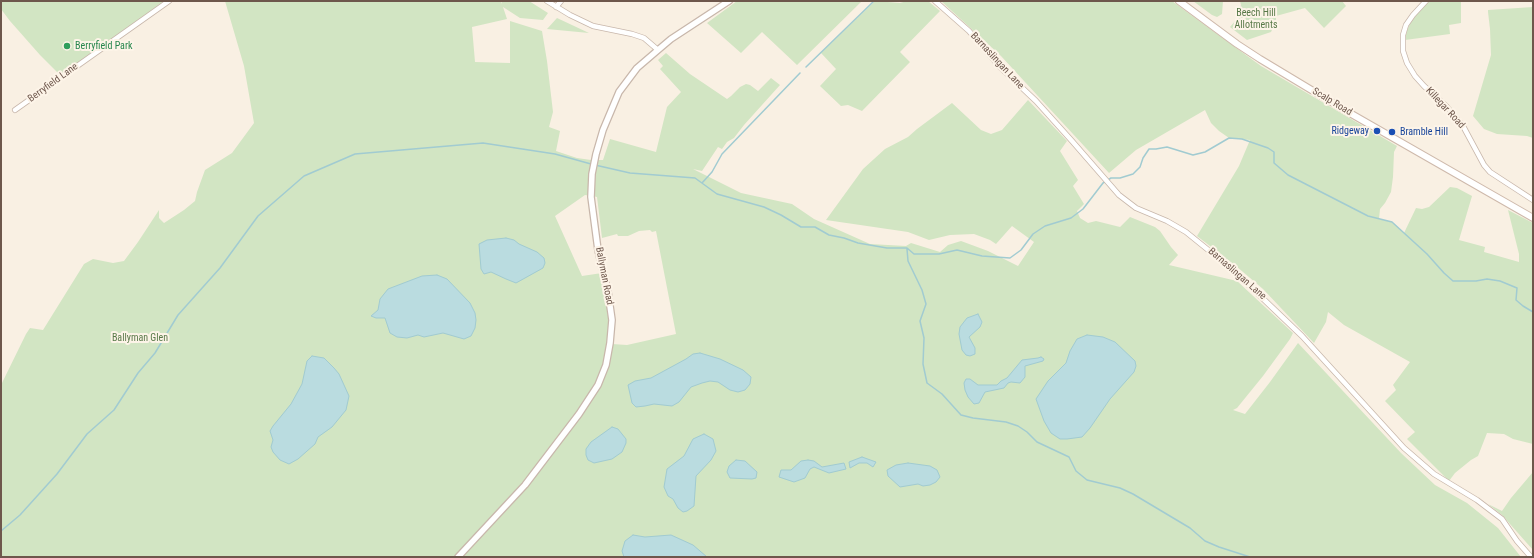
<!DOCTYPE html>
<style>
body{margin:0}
#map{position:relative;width:1534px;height:558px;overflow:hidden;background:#f9f0e3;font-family:"Roboto Condensed",sans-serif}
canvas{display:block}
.frame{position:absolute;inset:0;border:2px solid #6e574c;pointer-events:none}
</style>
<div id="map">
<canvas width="1534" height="558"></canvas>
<div class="frame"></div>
</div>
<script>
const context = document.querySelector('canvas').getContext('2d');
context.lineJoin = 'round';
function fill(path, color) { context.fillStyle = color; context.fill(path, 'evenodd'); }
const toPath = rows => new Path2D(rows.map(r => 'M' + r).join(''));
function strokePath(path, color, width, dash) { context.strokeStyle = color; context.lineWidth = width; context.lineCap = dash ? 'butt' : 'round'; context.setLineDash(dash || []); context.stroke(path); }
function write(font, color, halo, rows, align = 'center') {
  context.font = font + ' "Roboto Condensed",sans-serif'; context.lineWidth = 4; context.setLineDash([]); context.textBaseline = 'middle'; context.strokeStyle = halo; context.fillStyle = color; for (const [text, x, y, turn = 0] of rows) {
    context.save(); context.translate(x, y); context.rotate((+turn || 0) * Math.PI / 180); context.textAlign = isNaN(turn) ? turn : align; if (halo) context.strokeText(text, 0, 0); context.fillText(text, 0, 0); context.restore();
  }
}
const green = toPath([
 [1,1,167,1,60,75,40,55,10,21,1,9],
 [225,1,501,1,502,4,502,1,529,1,548,13,543,20,520,18,503,7,507,19,472,27,475,62,510,63,510,21,542,31,547,61,553,112,549,127,560,131,556,151,577,158,591,160,603,160,610,139,656,152,667,107,681,92,660,69,663,66,658,60,666,53,690,74,727,99,731,96,740,87,746,84,750,85,758,91,771,78,780,85,744,125,734,138,727,142,722,149,718,147,702,171,693,169,741,193,792,204,814,219,870,244,906,246,911,243,940,252,948,245,961,241,988,251,1018,266,1034,242,1012,226,996,244,990,240,974,234,950,235,929,240,908,232,826,220,863,169,885,149,908,137,917,129,952,103,981,130,991,134,1002,130,1028,100,1067,141,1060,151,1078,180,1073,186,1084,204,1077,211,1080,218,1088,223,1096,221,1120,227,1130,217,1155,227,1160,231,1171,247,1178,255,1169,265,1237,281,1293,333,1290,339,1263,376,1237,408,1233,410,1245,414,1270,382,1298,343,1401,453,1435,485,1467,503,1498,528,1521,557,1,557,1,385,26,334,30,328,43,330,84,264,93,259,113,263,124,261,138,242,159,210,159,218,164,223,184,210,195,201,197,192,205,170,232,153,254,123,244,66],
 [585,195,597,197,602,238,617,234,618,236,628,236,639,231,650,230,652,232,656,231,676,334,627,345,612,344,602,273,582,276,555,216],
 [737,1,859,1,861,2,797,65,762,32,741,53,707,23],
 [875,1,900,3,907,1,928,1,940,11,900,52,910,62,862,111,848,105,841,106,820,86,836,69,821,53],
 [941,1,1172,1,1261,66,1397,146,1394,152,1393,177,1391,192,1385,203,1380,209,1379,219,1392,222,1404,233,1416,208,1422,209,1429,207,1450,187,1457,188,1472,196,1459,240,1485,247,1484,252,1519,262,1519,254,1508,210,1533,223,1533,444,1513,439,1504,434,1487,433,1478,456,1471,460,1455,473,1449,481,1407,439,1415,432,1385,401,1396,390,1393,385,1410,362,1344,325,1328,312,1326,322,1314,343,1263,289,1236,266,1197,236,1239,166,1250,140,1229,138,1219,131,1211,123,1205,110,1136,150,1109,173,1001,56],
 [1193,1,1223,1,1222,14,1217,17,1212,15],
 [1240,1,1342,1,1346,6,1324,28,1305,8,1276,16,1276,21,1271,32,1247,40,1230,27,1236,20,1241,5],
 [1430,1,1461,1,1461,23,1449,25,1450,34,1405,40,1407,30,1411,22,1421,9],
 [1533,7,1533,138,1527,136,1497,134,1484,129,1473,116,1491,55,1490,29,1488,12,1488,10],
 [557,18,589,33,547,29],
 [1533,472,1533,550,1502,515,1488,504,1502,511,1511,498]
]);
const water = toPath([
 [506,238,514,240,519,244,537,252,544,258,545,263,543,268,516,283,506,279,491,272,484,274,481,269,479,244,487,240,506,238],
 [437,275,447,279,470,303,475,313,476,320,475,328,471,336,464,339,443,333,424,337,418,335,407,338,397,337,390,333,385,318,376,318,371,316,378,310,380,299,388,289,422,276,437,275],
 [978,314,982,322,980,327,969,337,975,348,975,354,970,356,966,355,962,350,959,334,960,327,967,318,978,314],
 [1087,335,1103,337,1115,342,1135,361,1136,366,1134,372,1110,399,1090,428,1082,437,1067,439,1060,439,1051,433,1044,421,1036,399,1048,381,1066,363,1070,351,1077,339,1087,335],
 [700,353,720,359,743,370,751,377,750,384,745,390,738,392,730,390,718,382,710,381,702,383,691,387,679,402,672,406,654,404,645,406,636,407,632,403,628,385,635,381,651,378,686,359,693,354,700,353],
 [312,356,324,358,334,368,339,374,349,396,346,410,332,427,318,437,315,444,298,459,289,464,280,460,273,452,271,447,273,440,270,431,273,426,291,404,302,384,307,361,312,356],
 [1041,357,1044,359,1043,361,1025,366,1025,377,1020,383,1011,382,1008,383,1004,388,985,392,979,403,974,404,968,397,965,390,964,383,966,379,970,379,978,385,997,385,1001,381,1007,378,1022,360,1038,358,1041,357],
 [612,427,618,429,626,439,626,443,622,452,612,459,594,463,588,460,586,455,586,449,591,442,612,427],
 [704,434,713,439,716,451,711,460,696,476,694,506,687,511,683,512,678,508,673,499,668,496,664,487,667,469,684,456,693,439,704,434],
 [862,457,876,462,873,467,867,463,859,463,850,468,849,462,862,457],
 [736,460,745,461,757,472,756,478,752,479,730,478,727,472,729,466,736,460],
 [808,460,814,461,822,467,844,463,846,469,829,473,814,467,810,469,805,478,794,482,779,477,781,470,791,470,801,461,808,460],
 [908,463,930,466,937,470,940,477,936,482,930,485,923,486,918,484,900,487,888,476,887,470,896,465,908,463],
 [633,535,645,537,671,535,693,545,707,557,624,557,622,551,625,541,633,535]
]);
const stream = toPath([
 [806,67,874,1],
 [595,165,630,173,695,178,717,194,764,207,781,215,801,227,815,227,829,235,844,238,858,243,887,248,907,248,914,254,939,254,957,250,982,256,1010,258,1021,250,1033,234,1045,226,1071,218,1083,209,1103,183,1111,178,1120,178,1133,174,1140,167,1143,158,1149,149,1156,149,1167,147,1193,155,1205,152,1229,138,1242,139,1268,148,1274,152,1274,163,1288,175,1368,216,1392,222,1427,254,1444,273,1453,281,1476,281,1487,279,1500,281,1517,288,1516,300,1523,306,1533,312],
 [702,183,712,172,722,154,800,73],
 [907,249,908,261,922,290,926,304,920,321,924,338,923,364,927,383,942,394,961,415,973,418,1006,422,1018,426,1027,432,1037,442,1069,457,1076,471,1087,480,1120,488,1133,494,1190,528,1205,541,1219,547,1250,557],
 [1,531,20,515,57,474,87,434,114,410,138,373,155,353,178,315,220,268,258,216,304,176,355,154,483,143,555,154,591,164]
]);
const minor = toPath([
 [547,1,570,15,593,26,632,34,644,38,658,50],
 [935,1,969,31,1000,67,1036,101,1072,141,1119,195,1136,208,1167,221,1186,232,1233,270,1302,336,1404,448,1434,474,1477,500,1502,519,1517,541,1531,557],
 [1426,1,1413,15,1406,25,1403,35,1403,51,1407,63,1415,76,1424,86,1446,106,1463,126,1484,165,1490,172,1533,200],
 [556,7,561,1],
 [15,110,169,1]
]);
const tertiary = toPath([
 [458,557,525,485,579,414,598,385,606,365,610,343,612,320,608,292,598,250,591,197,592,174,596,154,603,130,619,92,637,68,658,50,671,39,729,1]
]);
const secondary = toPath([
 [1179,1,1237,44,1260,59,1348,112,1533,218]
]);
const markers = [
 [67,46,4,"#2e9e5b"],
 [1377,131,4,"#1a4fb4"],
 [1392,132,4,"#1a4fb4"]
];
const parkNames = [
 ["Beech Hill",1256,13],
 ["Allotments",1256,25],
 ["Ballyman Glen",140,338]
];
const leisureNames = [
 ["Berryfield Park",75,46]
];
const streetNames = [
 ["Barnaslingan Lane",997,61,47],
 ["Berryfield Lane",53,83,-36],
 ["Scalp Road",1332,102,31],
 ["Killegar Road",1445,108,47],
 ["Barnaslingan Lane",1237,274,41],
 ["Ballyman Road",604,276,79]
];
const transitNames = [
 ["Ridgeway",1369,131],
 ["Bramble Hill",1400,132,"left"]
];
fill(green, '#d2e5c3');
fill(water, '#badce0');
strokePath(water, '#a1cbd1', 1);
strokePath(stream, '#a1cbd1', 1.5);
strokePath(minor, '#c8b7ab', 6);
strokePath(tertiary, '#c8b7ab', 8);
strokePath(secondary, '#ceb9ab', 8);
strokePath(minor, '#fff', 4.5);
strokePath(tertiary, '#fff', 5.5);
strokePath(secondary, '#fff', 6);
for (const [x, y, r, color] of markers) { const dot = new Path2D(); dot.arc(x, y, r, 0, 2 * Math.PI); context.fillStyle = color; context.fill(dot); strokePath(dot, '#fdf4e8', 1.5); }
write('10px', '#587948', '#fdf4e8', parkNames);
write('10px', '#27864d', '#fdf4e8', leisureNames, 'left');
write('10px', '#6e574c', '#fdf4e8', streetNames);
write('10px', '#164399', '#fdf4e8', transitNames, 'right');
</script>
